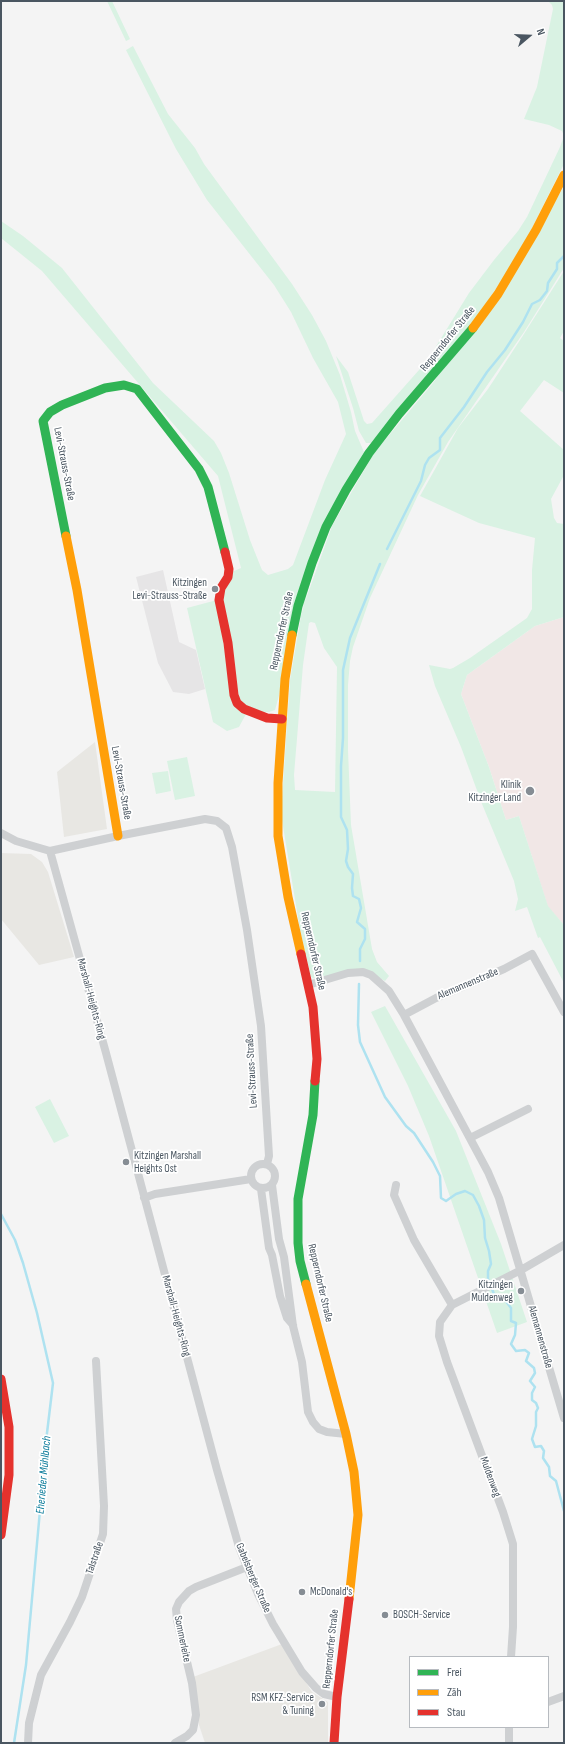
<!DOCTYPE html>
<meta charset="utf-8">
<style>
body{margin:0}
#map{position:relative;width:565px;height:1744px;overflow:hidden;background:#f4f4f4;font-family:"Sofia Sans Condensed",sans-serif}
canvas{display:block}
.frame{position:absolute;inset:0;border:2px solid #4a5661;pointer-events:none}
.legend{position:absolute;left:409px;top:1656px;width:140px;height:72px;box-sizing:border-box;background:#fff;border:1px solid #b7bbc0;margin:0;padding:5px 7px;list-style:none;font-size:12px;color:#4a5661}
.legend li{display:flex;align-items:center;gap:8px;height:20px}
.legend b{width:20px;border:1px solid #b7bbc0}
.north{position:absolute;left:509px;top:16px;width:40px;height:40px;-webkit-text-stroke:3px #fff;paint-order:stroke;rotate:71deg;font-size:11px;font-weight:700;line-height:16px;text-align:center;color:#4a5661}
.north::after{content:'';display:block;margin:auto;width:14px;height:18px;background:#4a5661;clip-path:polygon(50% 0,100% 100%,50% 72%,0 100%)}
</style>
<div id="map">
<canvas width="565" height="1744"></canvas>
<div class="frame"></div>
<ul class="legend">
<li><b style="height:5px;background:#30b455"></b>Frei</li>
<li><b style="height:5px;background:#ff9f0a"></b>Zäh</li>
<li><b style="height:5px;background:#e5322d"></b>Stau</li>
</ul>
<div class="north">N</div>
</div>
<script>
const context = document.querySelector('canvas').getContext('2d');
context.lineJoin = 'round';
function fill(path, color) { context.fillStyle = color; context.fill(path, 'evenodd'); }
const toPath = rows => new Path2D(rows.map(r => 'M' + r).join(''));
function strokePath(path, color, width, dash) { context.strokeStyle = color; context.lineWidth = width; context.lineCap = dash ? 'butt' : 'round'; context.setLineDash(dash || []); context.stroke(path); }
function write(font, color, halo, rows, align = 'center') {
  context.font = font + ' "Sofia Sans Condensed",sans-serif'; context.lineWidth = 3.5; context.setLineDash([]); context.textBaseline = 'middle'; context.strokeStyle = halo; context.fillStyle = color; for (const [text, x, y, turn = 0] of rows) {
    context.save(); context.translate(x, y); context.rotate((+turn || 0) * Math.PI / 180); context.textAlign = isNaN(turn) ? turn : align; if (halo) context.strokeText(text, 0, 0); context.fillText(text, 0, 0); context.restore();
  }
}
const commercial = toPath([
 [95,742,107,829,64,837,57,772],
 [1,853,31,854,42,862,48,872,74,957,39,965,1,919],
 [282,1644,312,1692,328,1702,328,1743,205,1743,199,1725,193,1677]
]);
const education = toPath([
 [163,570,179,642,196,650,205,689,189,694,173,692,158,663,136,577]
]);
const medical = toPath([
 [564,617,564,925,548,907,519,816,506,820,489,767,461,694,467,675,535,626]
]);
const green = toPath([
 [107,1,112,1,130,39,126,41],
 [548,1,564,1,564,164,524,244,490,301,371,443,366,443,359,431,353,408,336,356,348,372,364,421,367,424,372,423,427,361,469,293,494,260,518,231,527,217,560,147,564,136,562,131,549,125,524,119,537,87,553,9,552,5],
 [133,46,168,114,195,148,204,164,292,284,312,315,326,341,340,375,351,412,355,431,364,452,328,518,275,710,269,712,259,712,240,703,222,595,232,572,241,568,218,476,42,271,1,238,1,221,23,236,62,268,153,383,214,441,221,453,229,473,250,540,262,570,268,575,288,569,293,565,325,480,346,434,338,402,313,358,291,312,274,285,207,200,176,149,126,50],
 [564,187,564,268,524,332,448,442,418,495,370,598,353,647,350,661,348,685,348,750,351,825,372,949,377,962,389,976,385,981,365,970,317,980,311,977,300,930,281,814,290,680,302,610,332,526,374,453,433,383],
 [311,622,315,623,324,648,337,667,335,792,295,790,294,775,303,665,309,623],
 [564,271,564,331,560,338,564,341,564,393,544,380,520,411,564,450,564,475,551,499,554,518,557,523,564,524,564,617,535,626,467,675,461,694,489,767,506,820,519,816,548,906,564,925,564,983,540,937,538,938,527,907,515,911,518,899,514,881,482,804,461,747,435,686,429,665,450,669,453,668,470,658,527,618,532,609,532,570,535,538,479,523,420,496,458,428,488,389,522,337],
 [217,600,231,690,246,714,239,727,227,731,213,722,187,608],
 [187,757,195,796,175,800,167,761],
 [168,771,171,791,156,794,152,773],
 [385,1006,456,1131,501,1244,527,1322,497,1333,429,1136,408,1086,371,1012],
 [50,1099,69,1136,54,1143,35,1107]
]);
const stream = toPath([
 [387,549,421,481,425,465,429,458,440,450,440,438,464,407,487,372,505,350,523,322,532,304,540,300,547,291,548,283,557,269,557,263,564,256],
 [360,961,360,949,365,939,365,929,357,922,361,908,359,899,353,896,352,888,353,874,348,867,346,861,348,849,347,830,341,817,341,766,343,738,343,670,350,638,380,564],
 [359,984,358,1025,360,1042,385,1097,406,1126,414,1133,433,1162,440,1176,441,1198,446,1201,456,1194,465,1191,473,1195,479,1206,484,1220,485,1238,489,1251,491,1264,488,1271,488,1279,494,1294,505,1300,511,1308,511,1321,516,1323,515,1335,511,1344,516,1351,525,1350,529,1353,526,1361,534,1368,535,1373,530,1381,535,1387,532,1393,532,1400,536,1403,538,1408,536,1412,536,1426,532,1439,535,1447,541,1446,544,1451,543,1458,549,1467,550,1476,556,1481,564,1511],
 [1,1214,15,1240,23,1263,37,1313,53,1383,47,1433,26,1665,14,1743]
]);
const street = toPath([
 [1,833,16,841,50,851,118,836,205,819,217,821,226,828,232,847,247,930,261,1026,269,1156,267,1164],
 [50,851,106,1053,217,1470,239,1547,258,1594,273,1624,302,1672,316,1688,324,1694,337,1697],
 [308,985,348,973,363,972,371,975,389,991,404,1015,488,1172,499,1198,564,1418],
 [404,1015,436,998,504,969,532,954,564,1012],
 [470,1138,528,1109],
 '251 1176a12 12 0 1 1 24 0a12 12 0 1 1-24 0Z',
 [272,1185,279,1239,284,1257,293,1326,302,1362,308,1412,313,1422,319,1429,327,1432,346,1434],
 [396,1185,394,1195,414,1240,452,1305,440,1322,439,1336,447,1362,503,1512,513,1544,513,1627,511,1657],
 [261,1189,269,1248,272,1255,280,1296,287,1318,293,1325],
 [144,1198,155,1194,251,1179],
 [452,1305,521,1270,564,1245],
 [548,1702,564,1696],
 [509,1727,509,1743],
 [28,1743,29,1723,41,1675,70,1622,82,1597,103,1534,104,1506,96,1361],
 [175,1743,187,1736,193,1730,196,1715,192,1683,177,1620,176,1609,179,1602,189,1591,196,1587,247,1567]
]);
const fast = toPath([
 [66,536,43,421,50,412,62,405,105,388,124,385,137,389,199,469,208,487,225,552],
 [292,635,298,606,312,563,326,527,346,490,369,453,399,414,473,328],
 [306,1284,300,1261,298,1243,298,1199,313,1115,315,1081]
]);
const slow = toPath([
 [473,328,498,294,536,230,564,175],
 [66,536,77,590,118,836],
 [292,635,285,679,278,783,278,836,288,897,301,954],
 [306,1284,346,1434,354,1472,358,1515,349,1599]
]);
const jam = toPath([
 [225,552,229,569,228,577,221,588,219,600,228,643,234,695,237,703,244,709,267,718,282,719],
 [301,954,313,1007,317,1059,315,1081],
 [1,1379,9,1427,9,1475,1,1535],
 [334,1743,337,1697,349,1599]
]);
const markers = [
 [215,589,4,"#868d94"],
 [530,791,5,"#868d94"],
 [126,1162,4,"#868d94"],
 [521,1291,4,"#868d94"],
 [302,1592,4,"#868d94"],
 [385,1615,4,"#868d94"],
 [322,1704,4,"#868d94"]
];
const streetNames = [
 ["Repperndorfer Straße",448,339,-51],
 ["Levi-Strauss-Straße",64,464,79],
 ["Repperndorfer Straße",282,631,-78],
 ["Levi-Strauss-Straße",121,783,80],
 ["Repperndorfer Straße",313,951,77],
 ["Alemannenstraße",468,984,-23],
 ["Marshall-Heights-Ring",91,999,75],
 ["Levi-Strauss-Straße",252,1071,-93],
 ["Repperndorfer Straße",320,1283,77],
 ["Marshall-Heights-Ring",176,1316,75],
 ["Alemannenstraße",540,1337,74],
 ["Muldenweg",490,1477,70],
 ["Talstraße",95,1558,-71],
 ["Gabelsberger Straße",253,1578,67],
 ["Sommerleite",182,1639,78],
 ["Repperndorfer Straße",331,1649,-84]
];
const poiNames = [
 ["Kitzingen",207,583],
 ["Levi-Strauss-Straße",207,596],
 ["Klinik",521,785],
 ["Kitzinger Land",521,798],
 ["Kitzingen Marshall",134,1156,"left"],
 ["Heights Ost",134,1169,"left"],
 ["Kitzingen",513,1285],
 ["Muldenweg",513,1298],
 ["McDonald's",310,1592,"left"],
 ["BOSCH-Service",393,1615,"left"],
 ["RSM KFZ-Service",314,1698],
 ["& Tuning",314,1711]
];
const waterNames = [
 ["Eherieder Mühlbach",44,1475,-85]
];
fill(commercial, '#e8e7e3');
fill(education, '#e6e5e6');
fill(medical, '#f1e7e6');
fill(green, '#d9f2e3');
strokePath(stream, '#aee2f0', 2.5);
strokePath(street, '#ced0d2', 8);
strokePath(fast, '#30b455', 9);
strokePath(slow, '#ff9f0a', 9);
strokePath(jam, '#e5322d', 9);
for (const [x, y, r, color] of markers) { const dot = new Path2D(); dot.arc(x, y, r, 0, 2 * Math.PI); context.fillStyle = color; context.fill(dot); strokePath(dot, '#fff', 1.5); }
write('11px', '#4a5661', '#fff', streetNames);
write('11px', '#4a5661', '#fff', poiNames, 'right');
write('italic 12px', '#0c7c9b', '#fff', waterNames);
</script>
